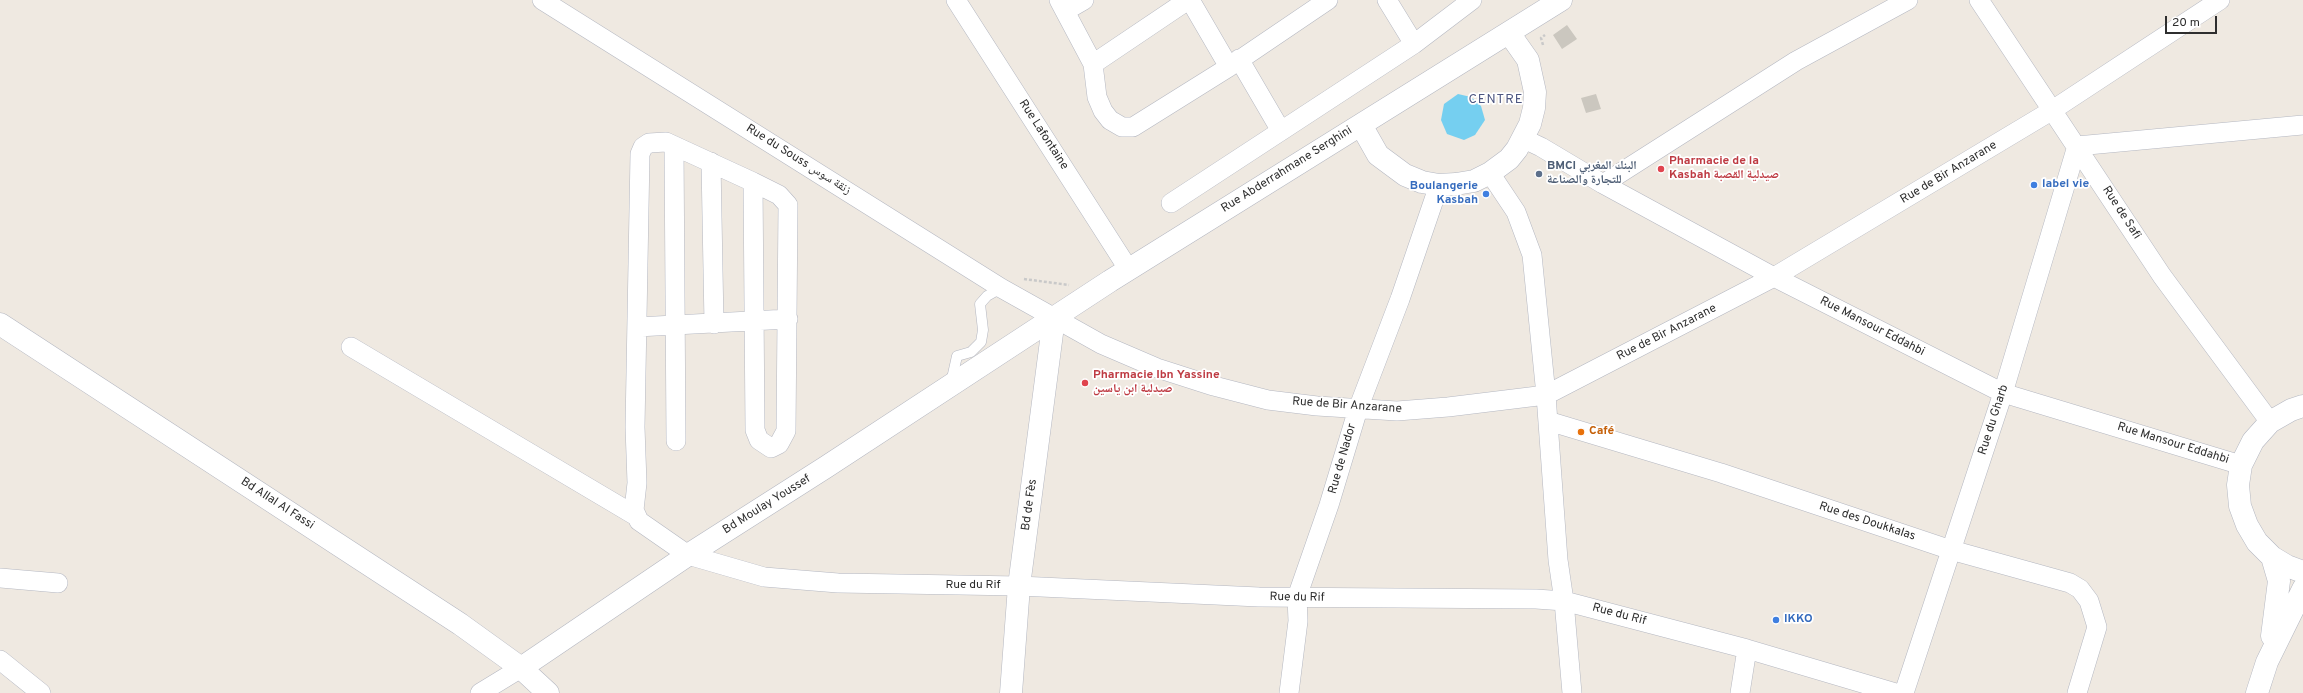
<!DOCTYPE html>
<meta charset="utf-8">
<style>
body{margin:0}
#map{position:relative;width:2303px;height:693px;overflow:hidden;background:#efe9e1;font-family:Overpass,sans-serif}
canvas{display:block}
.scale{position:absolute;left:2165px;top:16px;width:52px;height:18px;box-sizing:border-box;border:2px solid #2e2e2e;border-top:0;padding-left:5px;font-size:12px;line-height:14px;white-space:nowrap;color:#2e2e2e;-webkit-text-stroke:3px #fff;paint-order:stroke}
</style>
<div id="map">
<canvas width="2303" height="693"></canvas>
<div class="scale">20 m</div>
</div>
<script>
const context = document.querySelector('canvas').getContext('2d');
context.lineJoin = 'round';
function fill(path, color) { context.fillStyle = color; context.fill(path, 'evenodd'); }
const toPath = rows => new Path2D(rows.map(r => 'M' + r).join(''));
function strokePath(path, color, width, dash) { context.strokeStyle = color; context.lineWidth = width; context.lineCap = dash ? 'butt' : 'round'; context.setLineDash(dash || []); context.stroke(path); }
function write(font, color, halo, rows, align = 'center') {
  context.font = font + ' Overpass,"Noto Naskh Arabic",sans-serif'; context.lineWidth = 3.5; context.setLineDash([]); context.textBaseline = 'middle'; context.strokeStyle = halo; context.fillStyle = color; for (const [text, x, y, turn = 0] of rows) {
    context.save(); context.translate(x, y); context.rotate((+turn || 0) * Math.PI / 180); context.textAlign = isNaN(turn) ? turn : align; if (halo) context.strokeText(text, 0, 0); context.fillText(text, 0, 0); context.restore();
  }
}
const water = toPath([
 [1458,94,1471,97,1481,106,1485,120,1475,135,1464,140,1447,134,1441,120,1444,104]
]);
const building = toPath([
 [1567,25,1577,39,1562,49,1553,35],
 [1596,94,1601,109,1586,113,1581,98]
]);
const path = toPath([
 [1543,45,1541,38,1545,35],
 [1024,279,1069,285]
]);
const service = toPath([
 [951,383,957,356,971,352,981,342,983,330,980,304,987,296,1001,288]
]);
const minor = toPath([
 [542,0,1001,288,1101,344,1157,368,1210,385,1268,400,1317,406,1397,411,1448,407,1546,395,1774,277,2051,111,2220,0],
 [956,0,1129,270],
 [1059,0,1093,64,1188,0],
 [1190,0,1229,67],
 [1387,0,1414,44],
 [1979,0,2162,276,2270,422],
 [1065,11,1084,0],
 [1239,59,1281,131],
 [1093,64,1097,97,1103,111,1110,120,1122,127,1133,127,1229,67,1328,0],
 [1524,139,1541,147,1603,184,1774,277,2003,393,2241,465],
 [674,146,676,441],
 [711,162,714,324],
 [1490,173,1516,212,1532,255,1546,395,1558,560,1564,601,1572,693],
 [753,182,755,430,759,440,771,448,779,444,786,431,788,205,779,195,753,182,666,142,649,143,643,147,640,154,635,427,637,483,634,510,639,521,688,555,764,577,838,583,1019,586,1259,597,1536,599,1564,601,1747,649,1896,693],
 [1603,184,1796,61,1908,0],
 [1171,203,1414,44,1472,0],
 [637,327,788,319],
 [351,347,636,516],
 [1548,421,1721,473,1951,550,2070,583,2080,589,2089,601,2097,627,2077,693],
 [0,578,58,583],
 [0,660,41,693],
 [480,693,521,668],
 [1289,693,1298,621,1297,597,1329,505,1358,409,1400,299,1439,185],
 [1740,693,1747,649],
 [1904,693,2003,393,2077,146,2303,125]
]);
const tertiary = toPath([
 [1361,125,1378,155,1405,175,1422,182,1439,185,1456,184,1474,181,1490,173,1509,159,1517,149,1530,124,1534,108,1535,92,1528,60,1509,33],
 [0,324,460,624,521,668,548,693],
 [2303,406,2291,410,2270,422,2253,441,2241,465,2238,485,2240,506,2247,525,2257,542,2272,557,2287,566,2303,572],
 [2272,636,2279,581,2272,557],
 [521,668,688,555,826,467,1110,281,1561,0],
 [1011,693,1019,586,1054,318],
 [2257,693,2267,662,2303,589]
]);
const markers = [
 [1661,169,4,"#e0444e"],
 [1539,174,4,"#5c6f8a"],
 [2034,185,4,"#3f7fe0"],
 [1486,194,4,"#3f7fe0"],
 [1085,383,4,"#e0444e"],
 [1581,432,4,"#e8710a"],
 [1776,620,4,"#3f7fe0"]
];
const streetNames = [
 ["Rue Lafontaine",1043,135,57],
 ["Rue du Souss زنقة سوس",798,160,32],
 ["Rue Abderrahmane Serghini",1287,170,-32],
 ["Rue de Bir Anzarane",1949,173,-31],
 ["Rue de Safi",2121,213,57],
 ["Rue Mansour Eddahbi",1872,327,27],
 ["Rue de Bir Anzarane",1667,333,-27],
 ["Rue de Bir Anzarane",1347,406,4],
 ["Rue du Gharb",1994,420,-72],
 ["Rue Mansour Eddahbi",2173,444,17],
 ["Rue de Nador",1343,459,-74],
 ["Bd Allal Al Fassi",277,504,33],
 ["Bd Moulay Youssef",767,505,-32],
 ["Bd de Fès",1030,505,-82],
 ["Rue des Doukkalas",1867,522,18],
 ["Rue du Rif",973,586],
 ["Rue du Rif",1297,598,1],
 ["Rue du Rif",1619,615,15]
];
const healthNames = [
 ["Pharmacie de la",1669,162],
 ["Kasbah صيدلية القصبة",1669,176],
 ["Pharmacie Ibn Yassine",1093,376],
 ["صيدلية ابن ياسين",1093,390]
];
const serviceNames = [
 ["BMCI البنك المغربي",1547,167],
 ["للتجارة والصناعة",1547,181]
];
const shopNames = [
 ["label vie",2042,185],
 ["Boulangerie",1478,187,"right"],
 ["Kasbah",1478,201,"right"],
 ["IKKO",1784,620]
];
const foodNames = [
 ["Café",1589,432]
];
const neighbourhoodNames = [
 ["CENTRE",1496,100]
];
fill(water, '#75cff0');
fill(building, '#cbc7bf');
strokePath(service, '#b4b7c1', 11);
strokePath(minor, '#b4b7c1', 20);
strokePath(tertiary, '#b4b7c1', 23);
strokePath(path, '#c9c9c9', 2.5, [3, 2]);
strokePath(service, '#fff', 10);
strokePath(minor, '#fff', 19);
strokePath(tertiary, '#fff', 22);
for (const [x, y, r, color] of markers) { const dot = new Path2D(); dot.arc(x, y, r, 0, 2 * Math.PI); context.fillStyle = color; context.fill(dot); strokePath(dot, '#fff', 1.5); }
write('12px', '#2e2e2e', '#fff', streetNames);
write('bold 12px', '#be3a42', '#fff', healthNames, 'left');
write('bold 12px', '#4e5e75', '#fff', serviceNames, 'left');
write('bold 12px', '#366cbe', '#fff', shopNames, 'left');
write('bold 12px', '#c56008', '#fff', foodNames, 'left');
context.letterSpacing = '1px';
write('13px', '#4d5680', '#fff', neighbourhoodNames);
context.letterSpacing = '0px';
</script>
